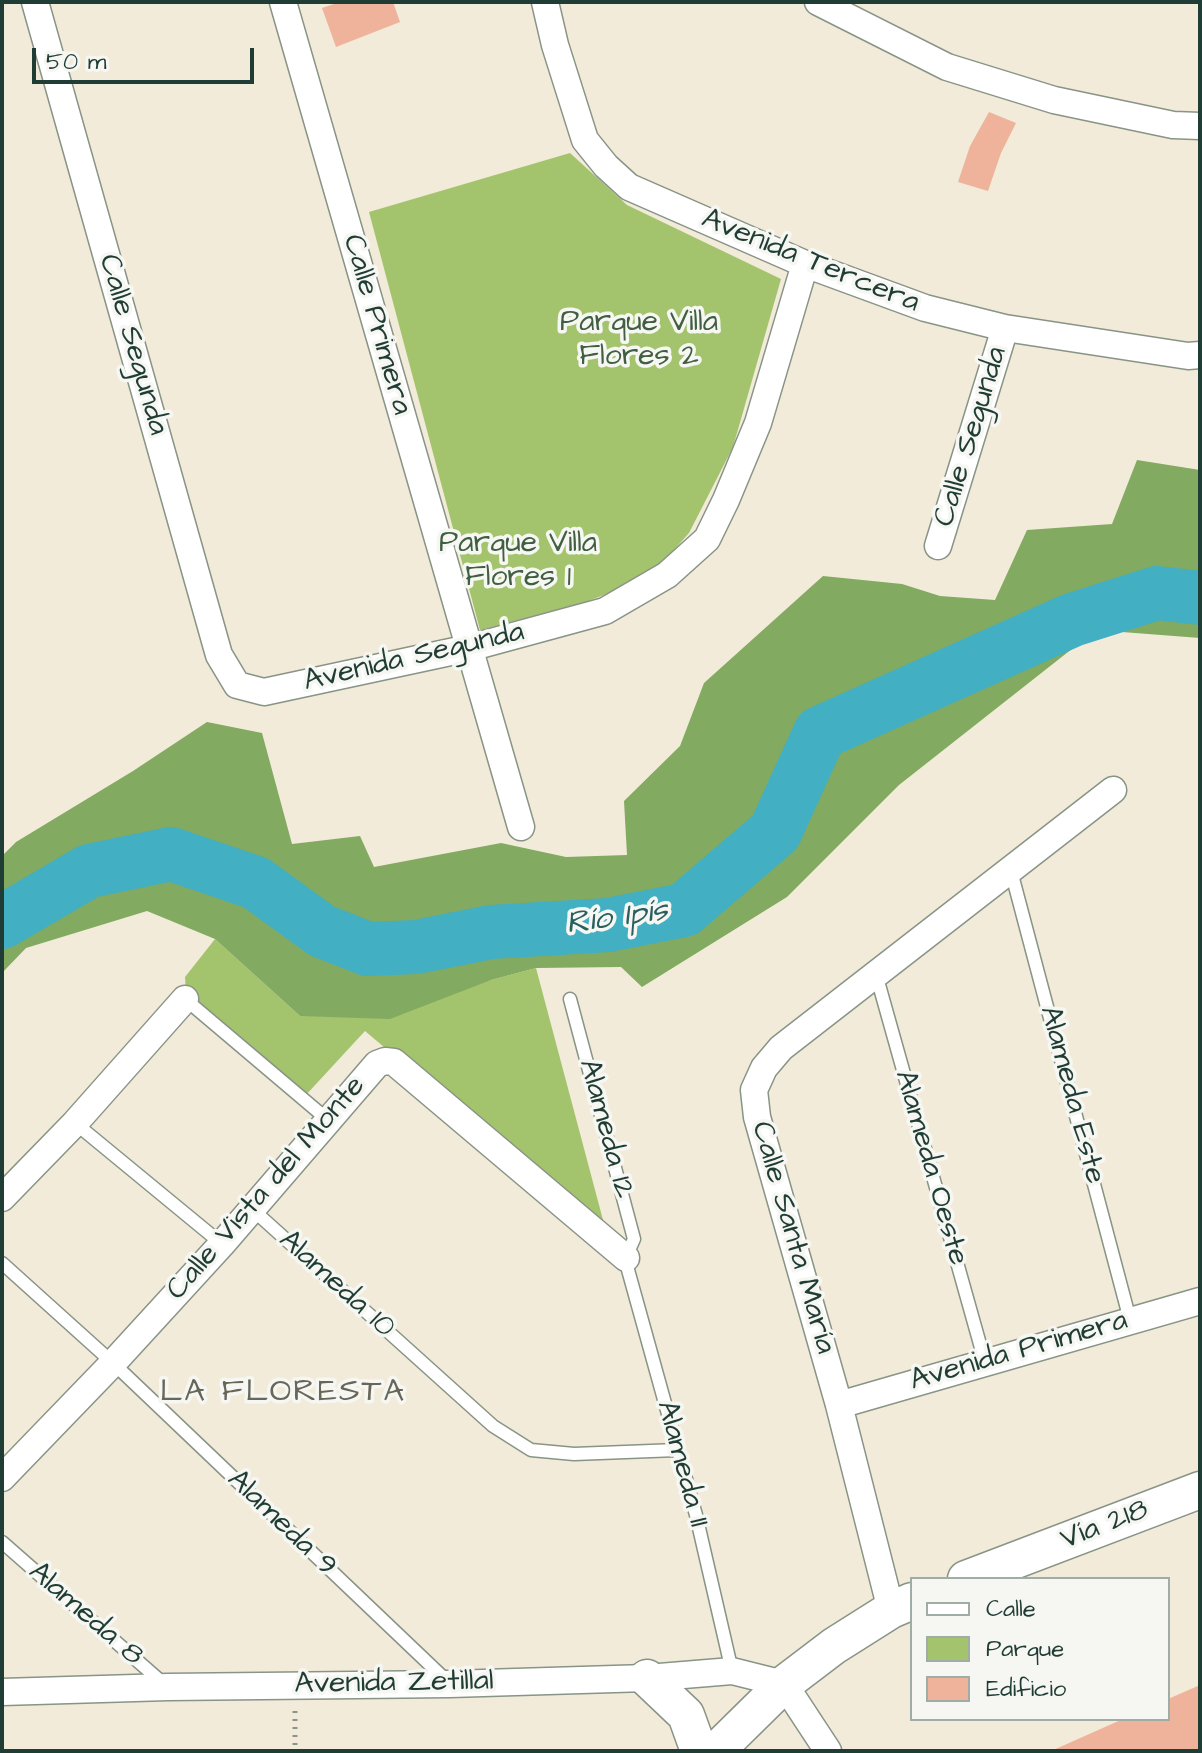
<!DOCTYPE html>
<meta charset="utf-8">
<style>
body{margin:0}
#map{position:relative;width:1202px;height:1753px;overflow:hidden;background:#f2ebd9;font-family:"Architects Daughter",sans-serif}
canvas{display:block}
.frame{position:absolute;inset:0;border:4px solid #1f3d34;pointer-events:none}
.legend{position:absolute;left:910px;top:1577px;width:260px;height:144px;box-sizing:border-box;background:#f6f6f2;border:2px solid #a0aca6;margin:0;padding:10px 14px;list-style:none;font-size:24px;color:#1f3d34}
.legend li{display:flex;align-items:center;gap:16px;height:40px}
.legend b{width:40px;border:2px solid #a0aca6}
.scale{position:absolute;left:32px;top:48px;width:222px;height:36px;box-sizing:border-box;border:4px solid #1f3d34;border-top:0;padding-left:10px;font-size:24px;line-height:28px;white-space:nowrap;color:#1f3d34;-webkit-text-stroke:6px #f6f6f2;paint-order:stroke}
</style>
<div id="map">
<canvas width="1202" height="1753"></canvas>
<div class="frame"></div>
<ul class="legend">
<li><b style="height:10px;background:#fff"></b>Calle</li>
<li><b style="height:22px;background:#a3c46d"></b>Parque</li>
<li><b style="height:22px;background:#efb39b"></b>Edificio</li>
</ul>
<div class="scale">50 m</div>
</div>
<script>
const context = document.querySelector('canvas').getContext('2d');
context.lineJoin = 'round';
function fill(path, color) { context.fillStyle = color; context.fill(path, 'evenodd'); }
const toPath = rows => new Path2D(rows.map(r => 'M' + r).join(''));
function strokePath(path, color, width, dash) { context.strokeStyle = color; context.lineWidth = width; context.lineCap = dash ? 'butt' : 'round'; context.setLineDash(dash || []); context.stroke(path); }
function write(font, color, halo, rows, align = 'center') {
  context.font = font + ' "Architects Daughter",sans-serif'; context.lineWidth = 7; context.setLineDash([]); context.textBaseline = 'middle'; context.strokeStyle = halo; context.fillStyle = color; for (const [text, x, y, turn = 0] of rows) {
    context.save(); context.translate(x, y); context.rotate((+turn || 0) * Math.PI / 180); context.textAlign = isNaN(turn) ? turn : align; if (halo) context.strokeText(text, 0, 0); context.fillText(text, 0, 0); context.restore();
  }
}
const green = toPath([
 [570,153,627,205,781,279,733,447,689,533,657,569,604,595,585,602,480,630,369,212],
 [215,939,300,1016,491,980,536,968,607,1235,365,1031,305,1096,186,992,185,977]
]);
const forest = toPath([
 [1137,460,1200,470,1200,638,1096,630,899,785,787,897,642,987,621,967,536,968,491,980,390,1019,300,1016,215,939,147,911,26,948,2,973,2,856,16,842,133,771,207,722,262,733,292,844,360,836,374,867,501,843,566,857,627,855,624,801,680,746,704,683,823,576,902,584,940,596,995,600,1027,530,1112,524]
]);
const river = toPath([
 [2,922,89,871,171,854,256,883,322,931,368,949,416,947,491,932,608,925,684,910,775,832,820,733,1072,620,1157,593,1200,598]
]);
const building = toPath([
 [340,2,393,2,400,22,336,47,322,8],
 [989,112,1016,123,1001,153,988,191,958,182,970,146],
 [1200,1685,1200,1751,1051,1751,1123,1719,1168,1719,1168,1699]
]);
const path = toPath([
 [295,1711,295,1751]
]);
const lane = toPath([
 [1011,871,1130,1320],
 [876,974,985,1362],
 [185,999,328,1120],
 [570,999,634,1239,625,1259,696,1515,732,1671],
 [75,1123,222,1244],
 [252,1209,493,1426,531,1450,574,1454,677,1450],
 [2,1263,113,1363,448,1682],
 [2,1542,165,1685]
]);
const street = toPath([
 [35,2,219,655,237,685,264,692,469,648,605,611,667,575,707,539,726,500,758,423,805,264],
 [283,2,521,827],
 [545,2,555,45,585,140,606,166,629,187,805,264,925,308,1005,328,1188,356,1200,355],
 [818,2,947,67,1054,100,1173,125,1200,126],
 [938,546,1005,328],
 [2,1198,75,1123,185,999],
 [839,1405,1200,1301],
 [2,1478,113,1363,222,1244,377,1064,385,1061,394,1062,626,1258],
 [891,1610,839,1405,757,1117,754,1090,764,1068,781,1048,1113,790],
 [2,1692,168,1687,450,1684,647,1678,732,1671,784,1684,828,1751]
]);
const secondary = toPath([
 [966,1579,1200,1490],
 [647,1678,686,1715,699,1751],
 [716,1751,784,1684,834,1646,891,1610,912,1601]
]);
const streetNames = [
 ["Avenida Tercera",810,262,22],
 ["Calle Primera",376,325,74],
 ["Calle Segunda",132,345,74],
 ["Calle Segunda",972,437,-73],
 ["Avenida Segunda",414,658,-13],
 ["Alameda Este",1071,1095,75],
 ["Alameda 12",605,1129,75],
 ["Alameda Oeste",930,1168,74],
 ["Calle Vista del Monte",267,1189,-49],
 ["Calle Santa María",792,1238,74],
 ["Alameda 10",336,1285,42],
 ["Avenida Primera",1019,1352,-16],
 ["Alameda 11",681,1464,75],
 ["Alameda 9",281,1524,44],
 ["Vía 218",1105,1526,-21],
 ["Alameda 8",85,1615,41],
 ["Avenida Zetillal",394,1684,-1]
];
const parkNames = [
 ["Parque Villa",639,324],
 ["Flores 2",639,358],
 ["Parque Villa",518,545],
 ["Flores 1",518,579]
];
const waterNames = [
 ["Río Ipís",617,919,-8]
];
const neighbourhoodNames = [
 ["LA FLORESTA",283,1393]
];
fill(green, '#a3c46d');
fill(forest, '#82aa60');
strokePath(river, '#43afc2', 54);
fill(building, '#efb39b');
strokePath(lane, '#889486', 15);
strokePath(street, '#889486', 29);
strokePath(secondary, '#889486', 39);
strokePath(path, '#889486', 5, [2, 6]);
strokePath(lane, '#fff', 12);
strokePath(street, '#fff', 26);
strokePath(secondary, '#fff', 36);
write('30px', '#1f3d34', '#f6f6f2', streetNames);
write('30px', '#405f42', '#f6f6f2', parkNames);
write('italic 32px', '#2a5f5f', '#f6f6f2', waterNames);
context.letterSpacing = '2px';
write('32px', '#686658', '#f6f6f2', neighbourhoodNames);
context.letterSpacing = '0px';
</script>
